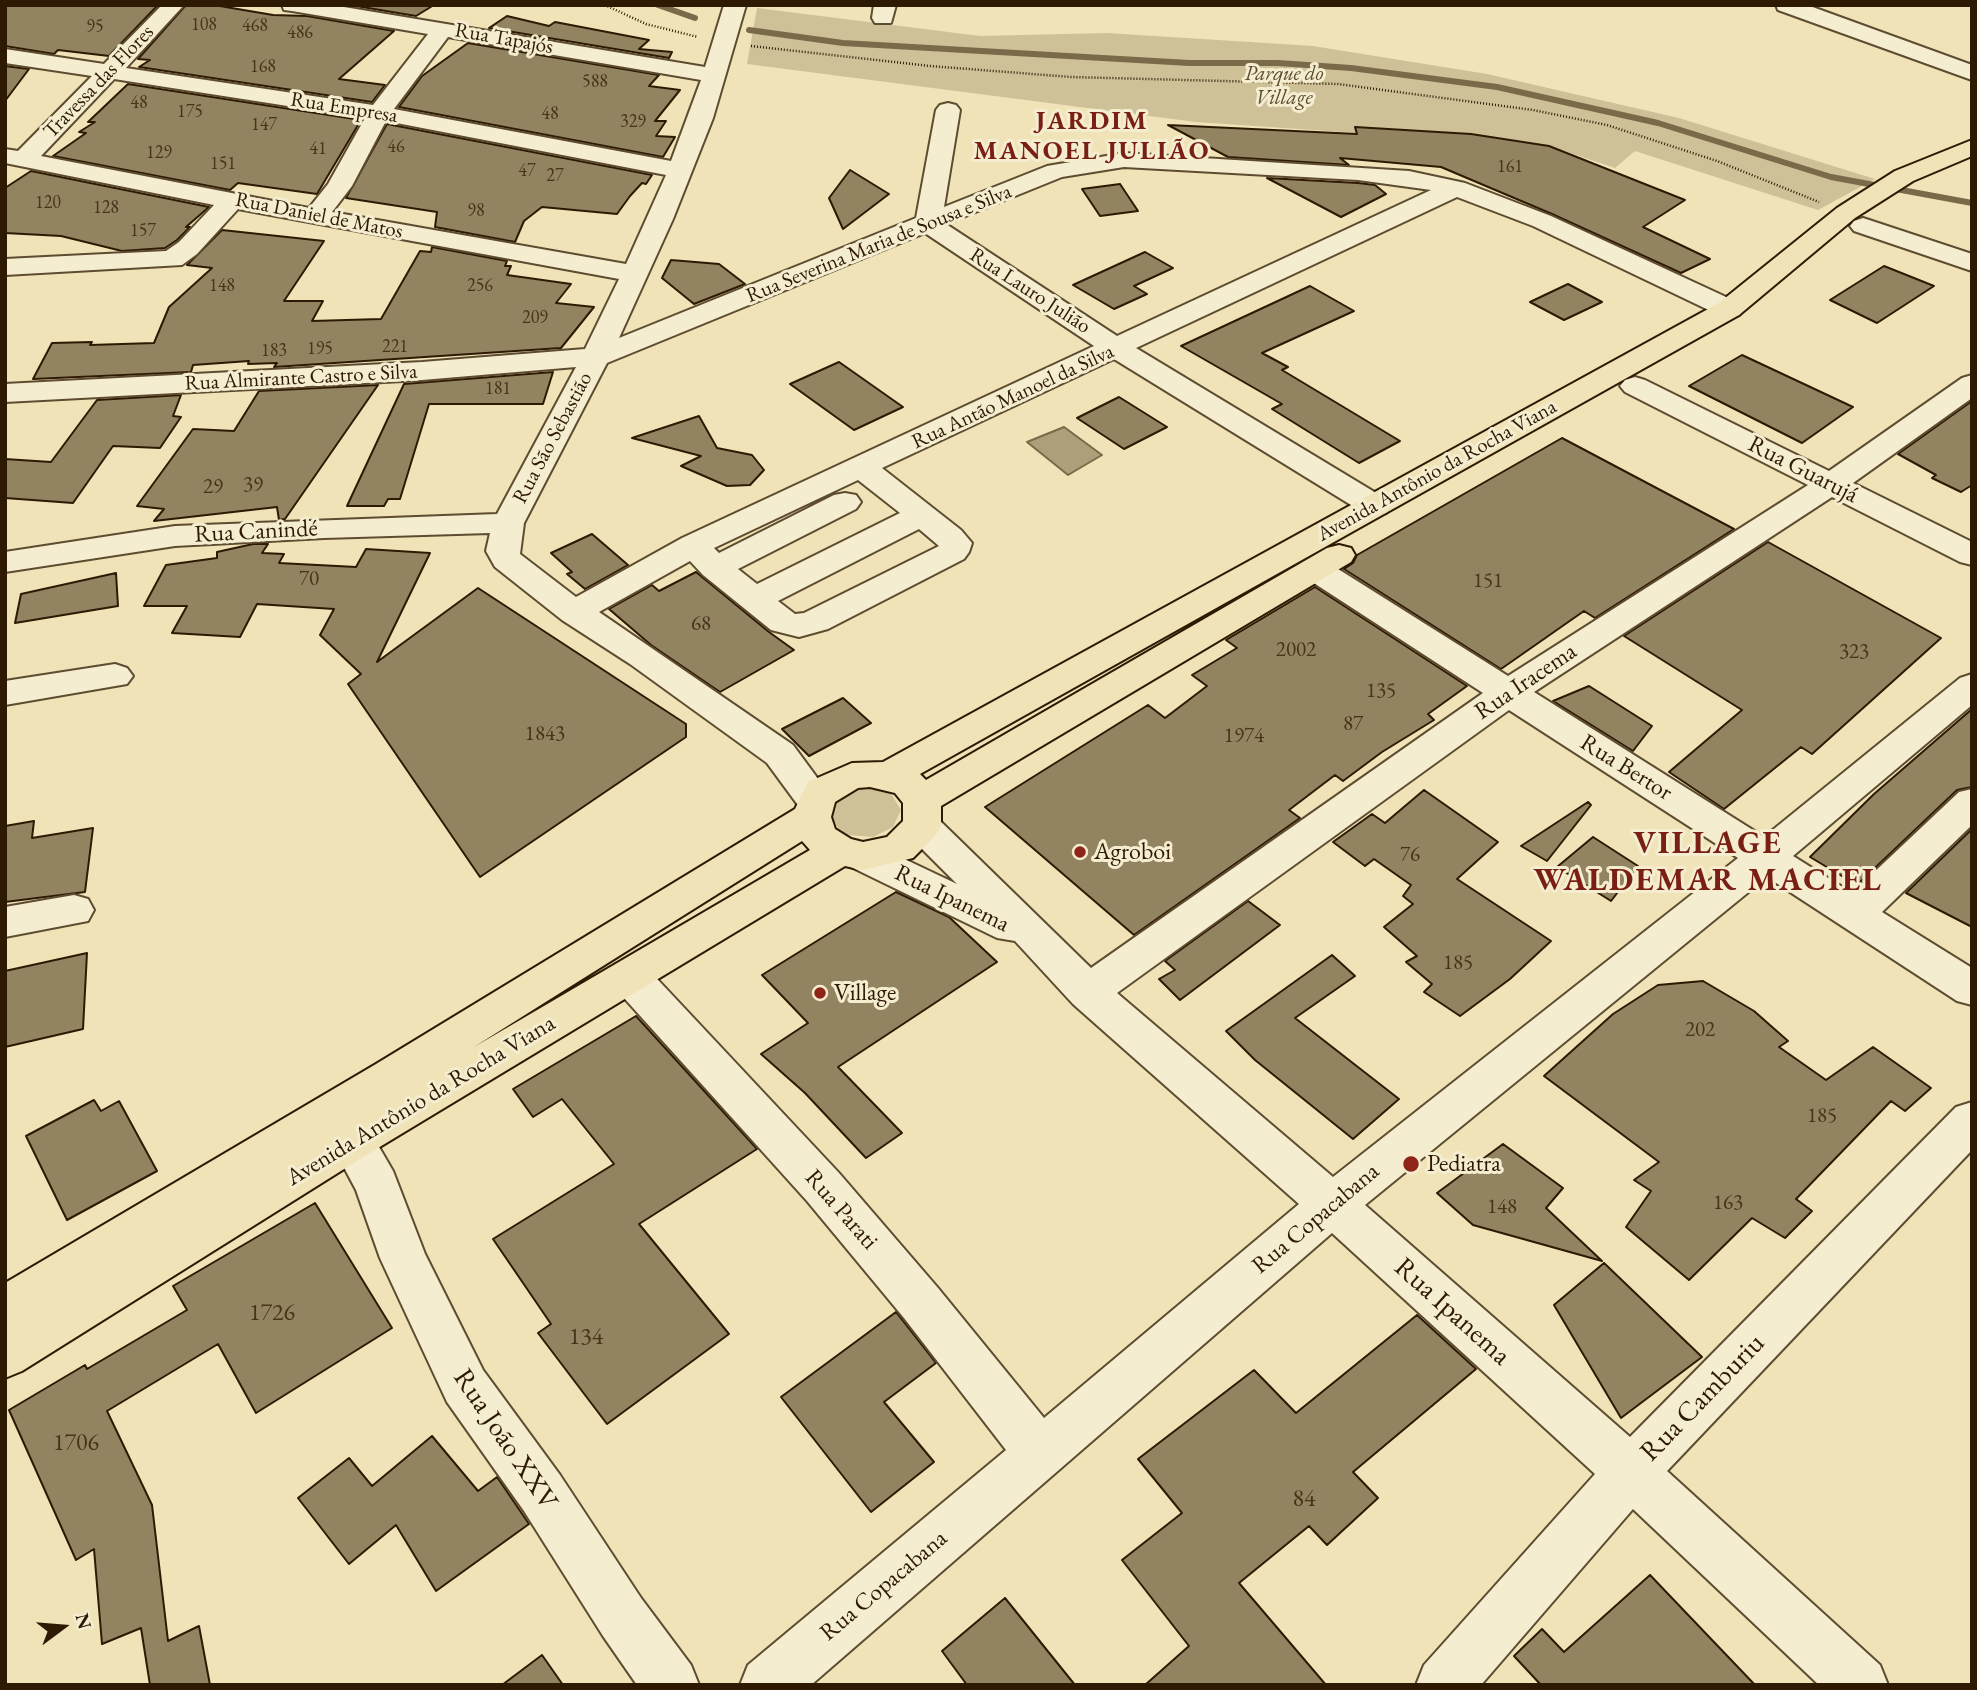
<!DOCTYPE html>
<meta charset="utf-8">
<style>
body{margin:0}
#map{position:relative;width:1977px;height:1690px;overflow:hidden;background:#efe3b7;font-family:"EB Garamond",serif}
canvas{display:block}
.frame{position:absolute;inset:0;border:7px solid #2e1a03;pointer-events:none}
.north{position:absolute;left:28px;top:1592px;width:70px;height:70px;-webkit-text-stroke:5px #f5edd0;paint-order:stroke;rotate:74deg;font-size:19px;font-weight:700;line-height:28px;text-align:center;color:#2e1a03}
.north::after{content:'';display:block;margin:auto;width:24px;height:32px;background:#2e1a03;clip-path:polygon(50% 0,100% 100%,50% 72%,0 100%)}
</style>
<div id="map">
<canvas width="1977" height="1690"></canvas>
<div class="frame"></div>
<div class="north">N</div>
</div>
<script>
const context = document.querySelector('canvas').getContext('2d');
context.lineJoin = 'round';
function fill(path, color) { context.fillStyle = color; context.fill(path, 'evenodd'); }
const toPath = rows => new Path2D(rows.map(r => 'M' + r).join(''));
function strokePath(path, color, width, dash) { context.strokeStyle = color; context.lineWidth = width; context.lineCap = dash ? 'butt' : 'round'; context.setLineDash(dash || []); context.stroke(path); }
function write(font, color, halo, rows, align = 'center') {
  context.font = font + ' "EB Garamond",serif'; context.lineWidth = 6; context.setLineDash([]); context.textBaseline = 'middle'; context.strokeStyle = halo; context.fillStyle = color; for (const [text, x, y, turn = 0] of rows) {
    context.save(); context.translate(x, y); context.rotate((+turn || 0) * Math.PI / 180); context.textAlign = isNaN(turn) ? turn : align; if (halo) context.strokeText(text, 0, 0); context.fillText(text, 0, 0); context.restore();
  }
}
const green = toPath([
 [757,8,980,36,1107,33,1313,46,1487,74,1679,118,1875,179,1818,210,1635,151,1615,168,1549,146,1196,122,747,64],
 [859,788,882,790,892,795,901,810,893,827,873,837,849,835,839,830,830,814,832,806,838,798]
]);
const water = toPath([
 [1064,427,1102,455,1068,475,1027,442,1064,427]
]);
const stream = toPath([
 [658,5,695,18],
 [749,30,843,43,1189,63,1278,63,1351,68,1497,87,1658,123,1831,177,1972,203]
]);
const building = toPath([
 [5,5,158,5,109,56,58,50,54,54,5,46,5,5],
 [186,5,214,5,273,15,307,16,394,31,339,79,385,85,372,102,139,67,150,60,138,59,186,5],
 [350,5,434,5,416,16,350,5],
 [507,16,549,26,555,22,649,40,639,49,672,52,669,58,489,28,507,16],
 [468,43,659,75,649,86,680,90,655,121,666,121,656,136,675,137,663,157,399,107,422,76,468,43],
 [5,66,29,69,5,101,5,66],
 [128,84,361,120,317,194,238,183,230,190,53,156,86,133,79,132,95,122,88,122,128,84],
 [387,124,652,175,646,184,642,183,630,196,617,214,542,207,524,221,515,242,435,227,437,212,346,198,387,124],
 [1168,125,1357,134,1355,127,1471,134,1549,146,1685,200,1643,227,1710,259,1681,273,1552,214,1441,167,1340,158,1349,165,1228,157,1168,125],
 [850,170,889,194,843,229,829,198,850,170],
 [31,171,209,207,186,227,190,227,177,240,165,248,122,251,61,236,5,233,5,188,31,171],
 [1267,178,1358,183,1375,185,1386,194,1341,217,1267,178],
 [1120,184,1138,211,1100,216,1082,189,1120,184],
 [222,230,324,241,284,301,323,301,312,321,381,319,420,251,431,252,432,247,507,261,505,266,511,266,507,275,571,284,556,303,594,307,561,348,274,367,277,363,248,364,249,361,193,365,191,372,33,379,52,343,92,342,90,345,154,343,169,307,212,268,187,265,222,230],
 [1145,252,1173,268,1134,286,1147,294,1114,309,1073,285,1145,252],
 [671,260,719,264,745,284,694,304,662,278,671,260],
 [1884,266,1934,286,1877,323,1830,300,1884,266],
 [1568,284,1602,302,1564,320,1530,302,1568,284],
 [1310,286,1354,311,1262,353,1288,367,1282,370,1400,441,1359,463,1272,409,1282,404,1181,346,1310,286],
 [1742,355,1853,407,1802,443,1689,386,1742,355],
 [839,362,903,407,854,430,790,384,839,362],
 [553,372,543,404,429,404,400,499,388,499,384,506,347,506,404,384,553,372],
 [378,385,285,519,279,520,277,507,154,521,164,509,137,506,193,429,234,431,259,391,378,385],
 [181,395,173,416,181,417,160,448,113,446,73,503,5,498,5,459,51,462,97,400,181,395],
 [1119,397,1167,427,1124,449,1077,418,1119,397],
 [1972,401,1972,485,1961,492,1932,478,1936,475,1898,454,1972,401],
 [699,416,717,448,752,455,764,470,750,485,727,486,681,466,701,456,632,438,699,416],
 [1562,438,1734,529,1595,618,1584,611,1501,669,1344,569,1353,563,1357,555,1562,438],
 [592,534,628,565,585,589,567,574,572,572,551,553,592,534],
 [1768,542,1941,638,1812,754,1801,747,1724,809,1669,772,1742,710,1624,636,1768,542],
 [253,544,268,544,262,553,284,554,279,563,356,567,366,549,430,553,377,662,478,588,686,724,686,737,480,877,348,684,361,674,320,635,334,609,257,604,240,637,172,633,187,606,144,606,166,565,217,558,217,552,253,544],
 [696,572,769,632,794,650,720,692,651,645,609,609,652,585,659,591,696,572],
 [116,573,118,606,15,623,21,594,116,573],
 [1315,587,1467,686,1428,714,1434,720,1382,752,1343,781,1335,775,1289,810,1300,818,1134,935,985,807,1148,705,1165,718,1207,686,1192,675,1237,648,1226,640,1315,587],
 [1589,686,1652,726,1633,751,1553,701,1589,686],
 [843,698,871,723,809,756,782,729,843,698],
 [1972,709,1972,787,1957,790,1857,885,1810,857,1874,794,1972,709],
 [1424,790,1498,842,1457,879,1551,941,1510,979,1460,1016,1424,992,1432,984,1406,962,1417,956,1384,927,1413,904,1403,896,1411,885,1374,859,1365,866,1333,842,1372,814,1385,823,1424,790],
 [1588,802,1591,805,1547,861,1521,846,1588,802],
 [34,821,32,838,93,828,85,892,5,902,5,826,34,821],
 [1972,829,1972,927,1906,893,1972,829],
 [1593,837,1638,866,1611,901,1557,867,1593,837],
 [896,892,949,917,997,962,838,1067,902,1133,866,1158,805,1093,761,1054,808,1023,762,975,896,892],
 [1248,901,1280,925,1180,1000,1159,979,1175,970,1165,961,1248,901],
 [87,953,83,1029,5,1047,5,971,87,953],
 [1332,955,1355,976,1295,1018,1399,1099,1353,1139,1255,1060,1226,1031,1332,955],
 [1703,981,1754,1011,1788,1041,1779,1047,1826,1080,1873,1047,1931,1088,1905,1111,1891,1101,1796,1199,1812,1211,1785,1238,1752,1218,1689,1280,1626,1227,1651,1191,1634,1180,1659,1162,1544,1076,1613,1014,1658,985,1703,981],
 [636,1016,757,1149,639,1224,729,1334,607,1424,538,1333,551,1324,493,1239,614,1164,562,1099,533,1117,513,1089,636,1016],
 [94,1100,101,1111,119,1101,157,1171,67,1220,26,1136,94,1100],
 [1503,1144,1563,1188,1546,1208,1602,1261,1473,1225,1437,1193,1503,1144],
 [315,1203,392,1328,256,1413,218,1344,107,1411,152,1505,168,1641,199,1626,210,1685,150,1685,141,1628,102,1644,94,1549,76,1560,9,1410,85,1365,87,1369,187,1310,173,1286,315,1203],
 [1604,1263,1702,1357,1621,1418,1554,1305,1604,1263],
 [896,1312,936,1363,884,1402,934,1462,871,1512,781,1397,896,1312],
 [1417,1315,1476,1369,1353,1472,1378,1498,1327,1545,1309,1526,1239,1583,1326,1685,1145,1685,1189,1646,1122,1560,1182,1513,1138,1459,1254,1370,1296,1413,1417,1315],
 [432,1436,478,1491,497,1477,529,1524,436,1591,396,1525,349,1564,298,1498,349,1458,372,1486,432,1436],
 [1650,1575,1755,1685,1541,1685,1514,1656,1542,1629,1564,1652,1650,1575],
 [1005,1598,1075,1685,967,1685,942,1651,1005,1598],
 [542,1655,563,1685,502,1685,542,1655]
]);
const path = toPath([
 [605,5,646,24,698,37],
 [751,46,930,66,1071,77,1338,84,1533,110,1607,125,1717,161,1819,202]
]);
const minor = toPath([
 [162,5,184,5,126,68,373,105,428,34,292,11,284,10,282,5,332,5,705,67,724,5,746,5,713,118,673,219,619,338,916,218,936,110,940,105,948,103,956,105,960,110,944,207,1047,166,1124,153,1409,171,1465,183,1551,216,1739,303,1743,309,1739,315,1729,317,1719,315,1533,226,1457,197,1136,348,1386,499,1391,506,1386,513,1375,515,1364,513,1114,359,882,468,961,530,972,543,969,552,964,559,828,629,799,637,771,630,703,575,690,561,599,612,793,745,835,802,829,812,816,815,803,812,767,763,630,664,562,620,495,567,486,551,490,533,324,538,175,546,5,572,5,552,175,526,497,514,576,367,422,380,5,402,5,384,422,362,585,349,619,279,238,209,197,254,182,265,5,275,5,259,166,251,179,242,214,205,5,163,5,149,18,151,92,76,5,63,5,49,104,64,162,5],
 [448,37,701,80,671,161,394,109,448,37],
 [114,79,365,118,328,184,309,208,41,156,114,79],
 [386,121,666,175,626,264,332,212,352,186,386,121],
 [1124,167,1358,180,1431,190,1117,336,946,224,1062,177,1124,167],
 [925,233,1094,346,682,538,576,597,520,554,524,523,607,363,925,233],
 [858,480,900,513,757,584,738,569,856,509,861,502,856,495,845,493,834,495,719,553,714,548,858,480],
 [919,529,939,546,804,613,795,614,778,601,919,529],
 [874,5,896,5,891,23,875,23,872,18,874,5],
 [1776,5,1807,5,1972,65,1972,80,1778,10,1776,5],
 [1863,218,1972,254,1972,271,1854,231,1850,226,1854,221,1863,218],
 [1972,375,1972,398,1853,483,1972,542,1972,565,1960,562,1832,497,1534,692,1764,837,1960,678,1972,674,1972,705,1793,856,1852,893,1959,792,1972,789,1972,825,1882,912,1972,968,1972,1005,1957,1001,1767,877,1365,1205,1630,1437,1956,1107,1972,1102,1972,1150,1667,1471,1880,1665,1888,1685,1819,1685,1633,1509,1481,1685,1416,1685,1424,1665,1595,1474,1332,1233,811,1685,740,1685,748,1665,1006,1450,904,1318,807,1201,615,988,609,977,615,966,630,961,645,966,839,1173,938,1288,1044,1418,1299,1204,1073,1004,1015,941,997,938,849,866,844,856,849,846,863,842,877,846,957,884,909,836,903,826,909,816,922,812,935,816,1091,968,1483,693,1303,576,1299,569,1303,562,1315,559,1327,562,1508,676,1808,485,1625,392,1620,386,1625,380,1635,377,1645,380,1829,471,1962,378,1972,375],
 [1509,710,1738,858,1333,1177,1117,993,1509,710],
 [115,664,127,668,133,676,127,684,5,705,5,681,115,664],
 [74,895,88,899,94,910,88,921,5,937,5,907,74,895],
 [352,1122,368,1128,393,1171,425,1254,483,1370,560,1475,641,1598,691,1665,699,1685,637,1685,603,1636,524,1511,447,1402,380,1258,356,1190,330,1141,336,1128,352,1122]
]);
const major = toPath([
 [1972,140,1972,156,1913,181,1855,218,1739,315,920,774,926,780,1327,548,1339,545,1351,548,1355,555,1351,562,941,806,941,826,935,836,913,858,863,870,845,866,368,1154,22,1371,5,1378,5,1283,376,1064,795,809,808,782,852,763,883,762,1719,303,1837,208,1895,171,1972,140],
 [870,787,895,793,903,803,903,821,887,837,863,842,851,839,835,829,831,817,835,802,858,788,870,787],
 [802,841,810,850,474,1047,802,841]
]);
const markers = [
 [1080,852,7,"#8f2418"],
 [820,993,7,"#8f2418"],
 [1411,1164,9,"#8f2418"]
];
const farNumbernames = [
 ["108",204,25],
 ["468",255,26],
 ["95",95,27],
 ["486",300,33],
 ["168",263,67],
 ["588",595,82],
 ["48",139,103],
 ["175",190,112],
 ["48",550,114],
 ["329",633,122],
 ["147",264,125],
 ["46",396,147],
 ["41",318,149],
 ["129",159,153],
 ["151",223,164],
 ["161",1510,167],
 ["47",527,171],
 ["27",555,176],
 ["120",48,203],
 ["128",106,208],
 ["98",476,211],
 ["157",143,231],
 ["148",222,286],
 ["256",480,286],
 ["209",535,318],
 ["221",395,347],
 ["195",320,349],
 ["183",274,351],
 ["181",498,389]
];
const farStreetnames = [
 ["Rua Tapajós",504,39,10],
 ["Travessa das Flores",99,82,-46],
 ["Rua Empresa",344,108,9],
 ["Rua Daniel de Matos",319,216,11],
 ["Rua Severina Maria de Sousa e Silva",879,244,-22],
 ["Rua Lauro Julião",1030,291,33],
 ["Rua Almirante Castro e Silva",301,378,-3],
 ["Rua Antão Manoel da Silva",1013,397,-25],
 ["Rua São Sebastião",553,438,-62],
 ["Avenida Antônio da Rocha Viana",1437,471,-29]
];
const farParknames = [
 ["Parque do",1284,74],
 ["Village",1284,98]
];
const numberNames = [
 ["39",253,485],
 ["29",213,487],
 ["70",309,579],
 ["151",1488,581],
 ["68",701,624],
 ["2002",1296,650],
 ["323",1854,652],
 ["135",1381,691],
 ["87",1353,724],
 ["1843",545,734],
 ["1974",1244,736],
 ["76",1410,855],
 ["185",1458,963],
 ["202",1700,1030],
 ["185",1822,1116],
 ["163",1728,1203],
 ["148",1502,1207]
];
const streetNames = [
 ["Rua Guarujá",1803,470,27],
 ["Rua Canindé",256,532,-3],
 ["Rua Iracema",1526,682,-34],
 ["Rua Bertor",1626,768,32],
 ["Rua Ipanema",952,899,26],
 ["Avenida Antônio da Rocha Viana",421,1101,-31],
 ["Rua Parati",841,1210,49],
 ["Rua Copacabana",1316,1219,-40],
 ["Rua Copacabana",884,1586,-40]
];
const poiNames = [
 ["Agroboi",1094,852],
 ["Village",834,993],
 ["Pediatra",1427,1164]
];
const nearNumbernames = [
 ["1726",272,1313],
 ["134",586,1337],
 ["1706",76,1443],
 ["84",1304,1499]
];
const farDistrictnames = [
 ["JARDIM",1092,122],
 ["MANOEL JULIÃO",1092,152]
];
const nearStreetnames = [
 ["Rua Ipanema",1452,1312,42],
 ["Rua Camburiu",1703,1398,-46],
 ["Rua João XXV",505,1440,56]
];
const districtNames = [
 ["VILLAGE",1708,844],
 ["WALDEMAR MACIEL",1708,881]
];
fill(green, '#cec198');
fill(water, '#ad9f7a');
strokePath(water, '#7a6a4a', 2);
strokePath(stream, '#7a6a4a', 6);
fill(building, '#928361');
strokePath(building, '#2e1a03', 2);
strokePath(minor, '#5e4c30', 4);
strokePath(major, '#2e1a03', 4);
strokePath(path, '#2e1a03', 2.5, [1, 2]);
fill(minor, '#f5edd0');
fill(major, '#efe3b7');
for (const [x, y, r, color] of markers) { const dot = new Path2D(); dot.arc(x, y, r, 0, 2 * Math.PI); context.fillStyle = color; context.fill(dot); strokePath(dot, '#f5edd0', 2.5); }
write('18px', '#47341a', null, farNumbernames);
write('21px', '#2e1a03', '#f5edd0', farStreetnames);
write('italic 21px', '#5e4c30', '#f5edd0', farParknames);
write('21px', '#47341a', null, numberNames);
write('24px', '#2e1a03', '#f5edd0', streetNames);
write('24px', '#2e1a03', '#f5edd0', poiNames, 'left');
write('24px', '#47341a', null, nearNumbernames);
context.letterSpacing = '2px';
write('bold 26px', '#7a1f14', '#f5edd0', farDistrictnames);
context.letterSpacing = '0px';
write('28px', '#2e1a03', '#f5edd0', nearStreetnames);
context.letterSpacing = '2px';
write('bold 32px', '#7a1f14', '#f5edd0', districtNames);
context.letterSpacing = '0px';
</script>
